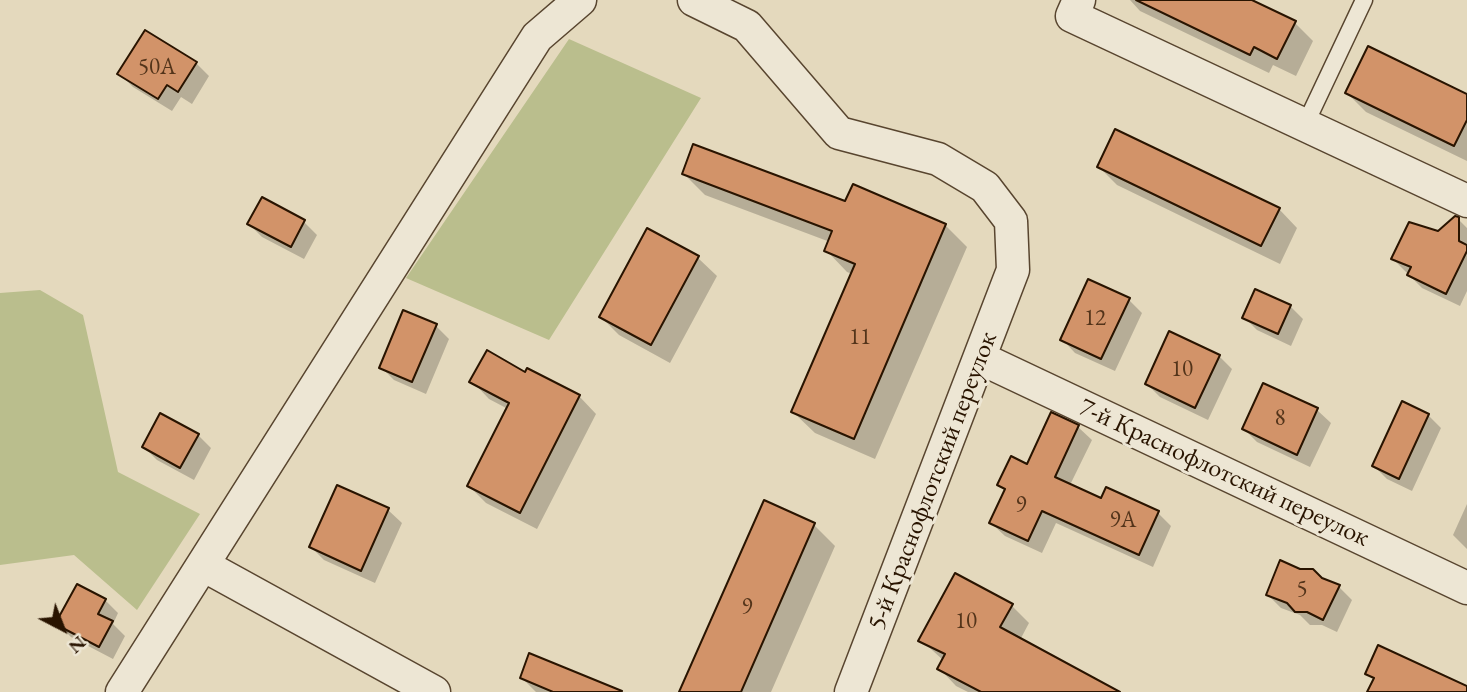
<!DOCTYPE html>
<meta charset="utf-8">
<style>
body{margin:0}
#map{position:relative;width:1467px;height:692px;overflow:hidden;background:#e4d9bd;font-family:"EB Garamond",serif}
canvas{display:block}
.north{position:absolute;left:28px;top:594px;width:70px;height:70px;-webkit-text-stroke:5px #ede6d4;paint-order:stroke;rotate:138deg;font-size:19px;font-weight:700;line-height:28px;text-align:center;color:#291400}
.north::after{content:'';display:block;margin:auto;width:24px;height:32px;background:#291400;clip-path:polygon(50% 0,100% 100%,50% 72%,0 100%)}
</style>
<div id="map">
<canvas width="1467" height="692"></canvas>
<div class="north">N</div>
</div>
<script>
const context = document.querySelector('canvas').getContext('2d');
context.lineJoin = 'round';
function fill(path, color) { context.fillStyle = color; context.fill(path, 'evenodd'); }
const toPath = rows => new Path2D(rows.map(r => 'M' + r).join(''));
function strokePath(path, color, width, dash) { context.strokeStyle = color; context.lineWidth = width; context.lineCap = dash ? 'butt' : 'round'; context.setLineDash(dash || []); context.stroke(path); }
function write(font, color, halo, rows, align = 'center') {
  context.font = font + ' "EB Garamond",serif'; context.lineWidth = 6; context.setLineDash([]); context.textBaseline = 'middle'; context.strokeStyle = halo; context.fillStyle = color; for (const [text, x, y, turn = 0] of rows) {
    context.save(); context.translate(x, y); context.rotate((+turn || 0) * Math.PI / 180); context.textAlign = isNaN(turn) ? turn : align; if (halo) context.strokeText(text, 0, 0); context.fillText(text, 0, 0); context.restore();
  }
}
const green = toPath([
 [569,39,701,98,549,340,406,278],
 [40,290,83,315,118,472,200,514,137,610,74,555,0,565,0,293]
]);
const shadow = toPath([
 [1130,0,1248,0,1294,22,1313,41,1296,76,1273,65,1269,73,1140,11],
 [196,63,209,76,192,104,181,97,172,111,133,87,120,74],
 [1347,93,1467,96,1467,161,1366,112],
 [1099,167,1279,209,1297,228,1280,264,1117,185],
 [684,174,945,225,967,247,875,459,815,433,793,412,852,274,847,272,826,250,830,242,705,195],
 [1458,219,1467,228,1467,291,1460,306,1422,288,1393,259,1439,233],
 [304,222,317,235,304,259,262,237,249,224],
 [648,230,698,258,717,276,670,363,619,335,601,317],
 [1129,300,1142,313,1115,371,1075,353,1062,339],
 [1290,306,1303,319,1291,346,1257,330,1244,317],
 [436,326,449,339,426,394,394,380,381,367],
 [1219,356,1232,369,1208,420,1160,397,1147,384],
 [526,374,579,396,596,414,537,529,486,503,469,486,508,409,489,399,472,381],
 [1264,385,1317,410,1331,423,1310,467,1257,442,1244,429],
 [1052,414,1078,427,1092,440,1070,485,1102,500,1158,513,1171,526,1153,567,1056,523,1042,553,1005,536,991,523,1006,492,999,485,1028,466],
 [1428,415,1441,428,1412,491,1387,479,1374,466],
 [198,435,211,448,194,480,157,460,144,447],
 [338,487,388,510,402,523,375,583,324,560,311,547],
 [1467,504,1467,549,1453,535],
 [814,525,835,546,771,692,681,692],
 [1322,580,1339,587,1352,600,1337,632,1322,625,1310,625,1300,615,1281,608,1268,595],
 [105,600,118,613,113,624,125,636,113,659,71,637,57,623],
 [1012,606,1029,623,1020,640,1105,692,968,692,956,686,939,668,943,660,921,640],
 [522,678,610,692,536,692]
]);
const building = toPath([
 [1136,0,1252,0,1296,21,1277,59,1254,47,1250,55,1136,0],
 [145,30,197,62,178,92,167,85,158,99,117,74,145,30],
 [1368,46,1467,94,1467,120,1454,146,1345,93,1368,46],
 [1115,129,1280,208,1261,246,1097,167,1115,129],
 [693,144,845,201,853,184,946,224,854,439,791,412,855,264,824,251,832,231,682,174,693,144],
 [262,197,305,220,291,247,247,224,262,197],
 [1455,216,1459,217,1459,241,1467,245,1467,251,1446,294,1407,275,1411,267,1391,259,1409,222,1438,231,1455,216],
 [647,228,699,256,651,345,599,317,647,228],
 [1088,279,1130,298,1101,359,1060,340,1088,279],
 [1255,289,1291,305,1278,334,1242,318,1255,289],
 [403,310,437,324,412,382,379,368,403,310],
 [1169,331,1220,355,1195,408,1145,384,1169,331],
 [487,350,525,372,527,368,580,395,520,513,467,486,509,403,469,382,487,350],
 [1263,383,1318,408,1297,455,1242,429,1263,383],
 [1402,401,1429,414,1399,479,1372,466,1402,401],
 [1051,412,1079,425,1055,477,1101,498,1106,487,1159,511,1139,555,1042,511,1028,541,989,523,1005,489,997,485,1011,456,1027,464,1051,412],
 [160,413,199,434,180,468,142,447,160,413],
 [337,485,389,508,361,571,309,547,337,485],
 [764,500,815,523,741,692,679,692,764,500],
 [1280,560,1300,569,1313,569,1322,578,1340,585,1323,620,1307,612,1295,612,1287,603,1266,595,1280,560],
 [955,573,1013,604,1000,627,1120,692,981,692,937,669,945,654,918,641,955,573],
 [77,584,106,599,98,614,113,621,99,647,55,624,77,584],
 [1378,645,1467,686,1467,692,1367,692,1374,678,1365,674,1378,645],
 [529,653,622,691,621,692,553,692,520,678,529,653]
]);
const service = toPath([
 [1305,125,1364,0]
]);
const minor = toPath([
 [694,0,747,26,839,133,938,159,985,187,1011,221,1013,270,851,692],
 [1079,0,1072,16,1467,201],
 [980,358,1467,588],
 [203,565,434,692],
 [122,692,537,37,580,0]
]);
const numberNames = [
 ["50А",157,68],
 ["12",1095,319],
 ["11",860,338],
 ["10",1182,370],
 ["8",1280,419],
 ["9",1021,506],
 ["9А",1123,521],
 ["5",1302,590],
 ["9",747,608],
 ["10",966,622]
];
const streetNames = [
 ["7-й Краснофлотский переулок",1224,473,25],
 ["5-й Краснофлотский переулок",933,481,-69]
];
fill(green, '#babe8d');
fill(shadow, '#0003');
fill(building, '#d29369');
strokePath(building, '#291400', 2);
strokePath(service, '#58452f', 19);
strokePath(minor, '#58452f', 35);
strokePath(service, '#ede6d4', 16);
strokePath(minor, '#ede6d4', 32);
write('23px', '#53341a', null, numberNames);
write('26px', '#291400', '#ede6d4', streetNames);
</script>
